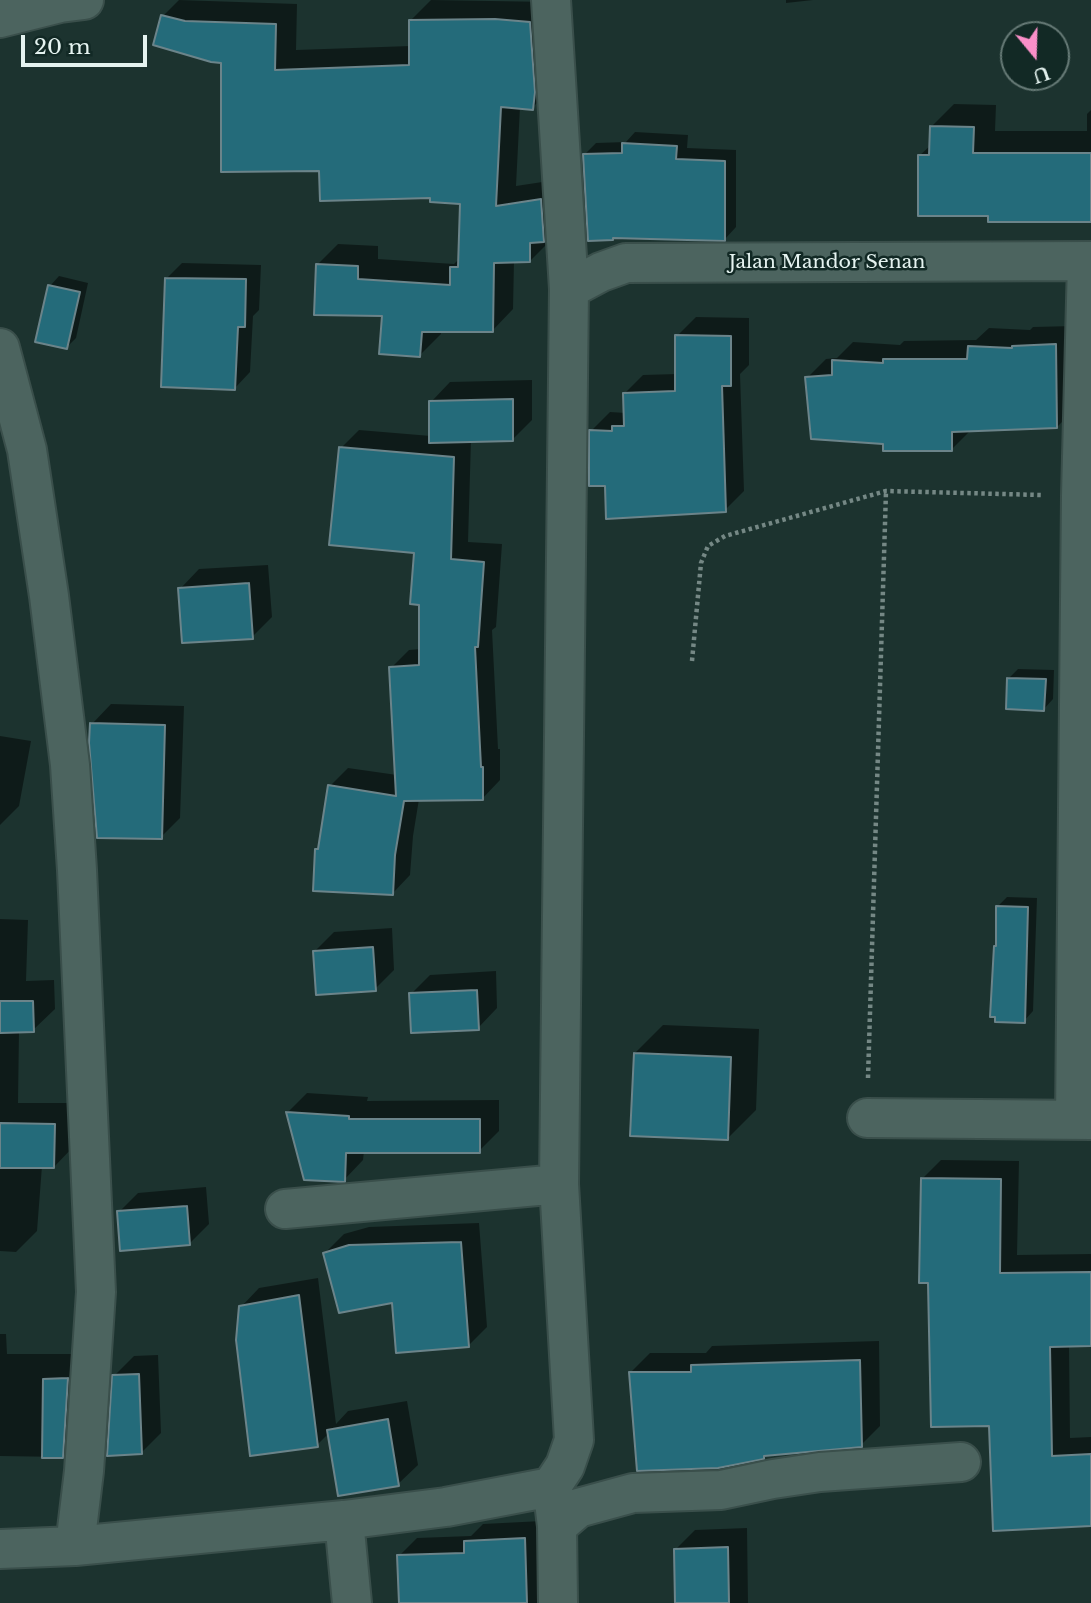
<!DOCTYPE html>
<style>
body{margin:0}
#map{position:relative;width:1091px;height:1603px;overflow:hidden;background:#1c332f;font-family:"Libre Baskerville",serif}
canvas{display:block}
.north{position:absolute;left:1000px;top:21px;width:70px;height:70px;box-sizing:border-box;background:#122925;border:2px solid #667a76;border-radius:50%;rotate:161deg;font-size:19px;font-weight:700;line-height:28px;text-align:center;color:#e5f3f0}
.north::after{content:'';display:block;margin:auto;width:24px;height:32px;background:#fa8fc8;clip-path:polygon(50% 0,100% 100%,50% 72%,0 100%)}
.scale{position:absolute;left:21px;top:35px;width:126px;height:32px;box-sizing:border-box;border:4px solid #e5f3f0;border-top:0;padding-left:9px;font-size:21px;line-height:24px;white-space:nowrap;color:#e5f3f0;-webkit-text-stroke:5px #122925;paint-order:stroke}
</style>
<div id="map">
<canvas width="1091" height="1603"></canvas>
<div class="north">U</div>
<div class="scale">20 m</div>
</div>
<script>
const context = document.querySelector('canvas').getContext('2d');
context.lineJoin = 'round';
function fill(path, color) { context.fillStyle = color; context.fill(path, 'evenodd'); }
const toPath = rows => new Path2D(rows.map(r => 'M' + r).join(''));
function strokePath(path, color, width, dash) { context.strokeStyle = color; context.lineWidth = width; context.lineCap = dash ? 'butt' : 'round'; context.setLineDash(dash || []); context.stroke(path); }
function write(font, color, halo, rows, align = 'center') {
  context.font = font + ' "Libre Baskerville",serif'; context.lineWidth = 5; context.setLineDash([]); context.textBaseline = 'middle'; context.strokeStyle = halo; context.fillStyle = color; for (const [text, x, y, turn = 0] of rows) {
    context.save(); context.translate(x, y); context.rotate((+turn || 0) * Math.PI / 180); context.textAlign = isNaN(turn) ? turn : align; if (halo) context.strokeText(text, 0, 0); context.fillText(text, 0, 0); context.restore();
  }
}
const shadow = toPath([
 [179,0,297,4,296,50,410,46,410,21,431,0,551,2,553,87,532,108,520,107,516,186,562,179,551,240,530,261,514,261,513,309,493,330,441,330,441,334,420,355,384,315,317,265,338,244,378,246,378,259,454,264,460,258,462,202,321,170,223,61,163,16],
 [786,0,813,0,786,3],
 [954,104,996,105,995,131,1087,131,1087,114,1091,110,1091,219,989,214,919,156,931,145,931,127],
 [635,132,688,135,687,148,736,150,736,227,725,239,615,236,613,239,584,155,596,143,626,142],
 [182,263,261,265,259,310,253,316,250,372,235,388,166,279],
 [59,276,88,283,76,338,67,347,50,286],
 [696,317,749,318,749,365,740,374,744,491,725,510,606,484,591,431,610,412,626,413,625,393,643,375,677,374,677,336],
 [1074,326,1076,408,1057,427,971,430,952,449,885,443,807,378,826,359,837,358,853,342,900,345,904,341,976,340,989,328,1030,330,1033,327],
 [532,380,532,420,513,439,471,440,468,542,502,544,496,627,492,630,498,749,500,749,500,780,482,799,419,799,413,836,410,875,392,894,317,850,320,847,330,786,348,768,397,775,391,668,409,650,421,649,420,603,416,552,341,448,359,430,431,436,431,402,450,382],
 [268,565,272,617,252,637,180,589,199,569],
 [1018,669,1054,670,1053,699,1044,709,1008,679],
 [111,704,184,706,180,818,161,837,92,724],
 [0,736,31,741,19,806,0,825],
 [1007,897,1037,898,1033,1011,1024,1021,997,945,998,906],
 [0,919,28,920,26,981,54,980,55,1009,33,1030,19,1031,18,1103,75,1103,75,1145,54,1167,42,1166,37,1231,16,1252,0,1251],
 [392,928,394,970,375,989,315,951,334,932],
 [496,971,497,1008,478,1028,411,994,430,975],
 [663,1025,759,1029,756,1110,728,1138,635,1053],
 [307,1093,368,1097,367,1101,499,1100,499,1131,479,1151,364,1151,363,1160,344,1180,288,1112],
 [941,1160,1019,1161,1017,1255,1091,1254,1091,1345,1069,1345,1070,1438,1091,1437,1091,1525,991,1424,930,1281,922,1179],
 [206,1187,209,1224,190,1243,119,1212,138,1193],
 [479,1223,487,1327,468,1346,394,1301,325,1253,344,1234,369,1227],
 [318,1278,336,1424,348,1411,407,1401,418,1465,398,1484,329,1433,317,1445,241,1307,259,1288],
 [0,1334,6,1334,7,1354,89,1354,84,1435,62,1457,0,1456],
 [879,1341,880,1426,861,1445,766,1454,763,1457,630,1373,650,1353,706,1353,712,1346],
 [158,1355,161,1433,142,1452,114,1376,134,1356],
 [542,1521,545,1603,401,1603,399,1556,417,1538,471,1536,483,1524],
 [747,1528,748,1603,677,1603,676,1549,695,1530]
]);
const building = toPath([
 [161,15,185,21,276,24,275,70,409,65,409,20,495,19,530,22,535,92,533,110,501,107,496,206,541,199,544,242,530,243,530,262,494,263,493,332,422,332,420,357,379,354,382,316,314,315,316,264,358,266,358,279,450,285,450,267,458,267,460,204,430,202,430,198,320,201,319,171,221,172,221,63,211,62,153,45,161,15],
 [930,126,974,127,973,153,1091,153,1091,222,988,222,988,216,918,216,918,155,929,155,930,126],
 [622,143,677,146,676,159,725,161,725,241,613,238,613,240,588,241,583,154,622,153,622,143],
 [165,278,246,279,245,327,238,327,235,390,161,387,165,278],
 [48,285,80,292,67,349,35,342,48,285],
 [675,335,731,336,731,386,722,386,726,512,606,519,605,486,589,486,589,430,612,431,612,426,624,426,623,393,675,391,675,335],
 [1056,344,1057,428,952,432,952,451,883,451,883,444,811,439,805,377,832,375,832,360,883,363,883,359,967,359,968,346,1012,348,1012,346,1056,344],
 [513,399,513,441,429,443,429,401,513,399],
 [339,447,454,457,451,559,484,562,478,647,475,647,481,767,483,767,483,800,404,801,395,855,393,895,313,891,315,849,318,849,328,785,396,796,389,667,419,665,419,605,410,604,414,553,329,545,339,447],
 [249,583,253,639,182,643,178,588,249,583],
 [1007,678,1046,679,1044,711,1006,709,1007,678],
 [90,723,165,725,162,839,97,838,89,743,90,723],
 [996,906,1028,907,1025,1023,995,1022,995,1017,990,1017,994,946,996,946,996,906],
 [373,947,376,991,316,995,313,951,373,947],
 [477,990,479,1030,411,1033,409,993,477,990],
 [0,1001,33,1001,34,1032,0,1033,0,1001],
 [634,1053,731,1057,728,1140,630,1136,634,1053],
 [286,1112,349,1116,349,1119,480,1119,480,1153,346,1153,345,1182,304,1180,286,1112],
 [0,1123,55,1124,54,1168,0,1168,0,1123],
 [921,1178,1001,1179,1000,1273,1091,1272,1091,1346,1050,1347,1052,1456,1091,1454,1091,1526,993,1531,989,1426,931,1427,928,1283,919,1283,921,1178],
 [187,1206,190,1245,120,1251,117,1211,187,1206],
 [461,1242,469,1347,396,1353,392,1303,339,1313,323,1253,349,1245,461,1242],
 [299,1295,318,1447,250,1456,236,1340,239,1306,299,1295],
 [860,1360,862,1447,764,1456,764,1459,718,1468,637,1471,629,1372,691,1372,691,1365,860,1360],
 [139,1374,142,1454,107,1456,112,1375,139,1374],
 [68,1378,63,1458,42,1458,43,1379,68,1378],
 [388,1419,399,1486,338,1496,327,1430,388,1419],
 [525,1538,527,1603,399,1603,397,1555,464,1553,464,1541,525,1538],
 [728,1547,729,1603,675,1603,674,1549,728,1547]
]);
const path = toPath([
 [692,661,701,563,708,546,725,536,886,491,1041,495],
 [868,1078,886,491]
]);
const minor = toPath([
 [0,18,60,3,84,0],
 [569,289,601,272,626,263,1091,261],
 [0,348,27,450,49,596,70,765,77,870,96,1292,84,1471,75,1546],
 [867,1118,1091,1120],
 [1075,1120,1081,496,1087,262],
 [285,1209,559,1184],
 [554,1502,557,1526,558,1603],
 [344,1520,352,1603],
 [557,1526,578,1508,633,1493,721,1490,773,1479,820,1472,961,1462],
 [0,1549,75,1546,344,1520,446,1507,551,1487,565,1466,574,1440,559,1184,569,289,551,0]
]);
const streetNames = [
 ["Jalan Mandor Senan",827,263]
];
fill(shadow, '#0007');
fill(building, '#246b7a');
strokePath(building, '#6b848a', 2);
strokePath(minor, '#3a4f4b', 42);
strokePath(path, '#758885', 4.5, [3.5, 3.5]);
strokePath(minor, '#4c645f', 38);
write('19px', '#e5f3f0', '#122925', streetNames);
</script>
